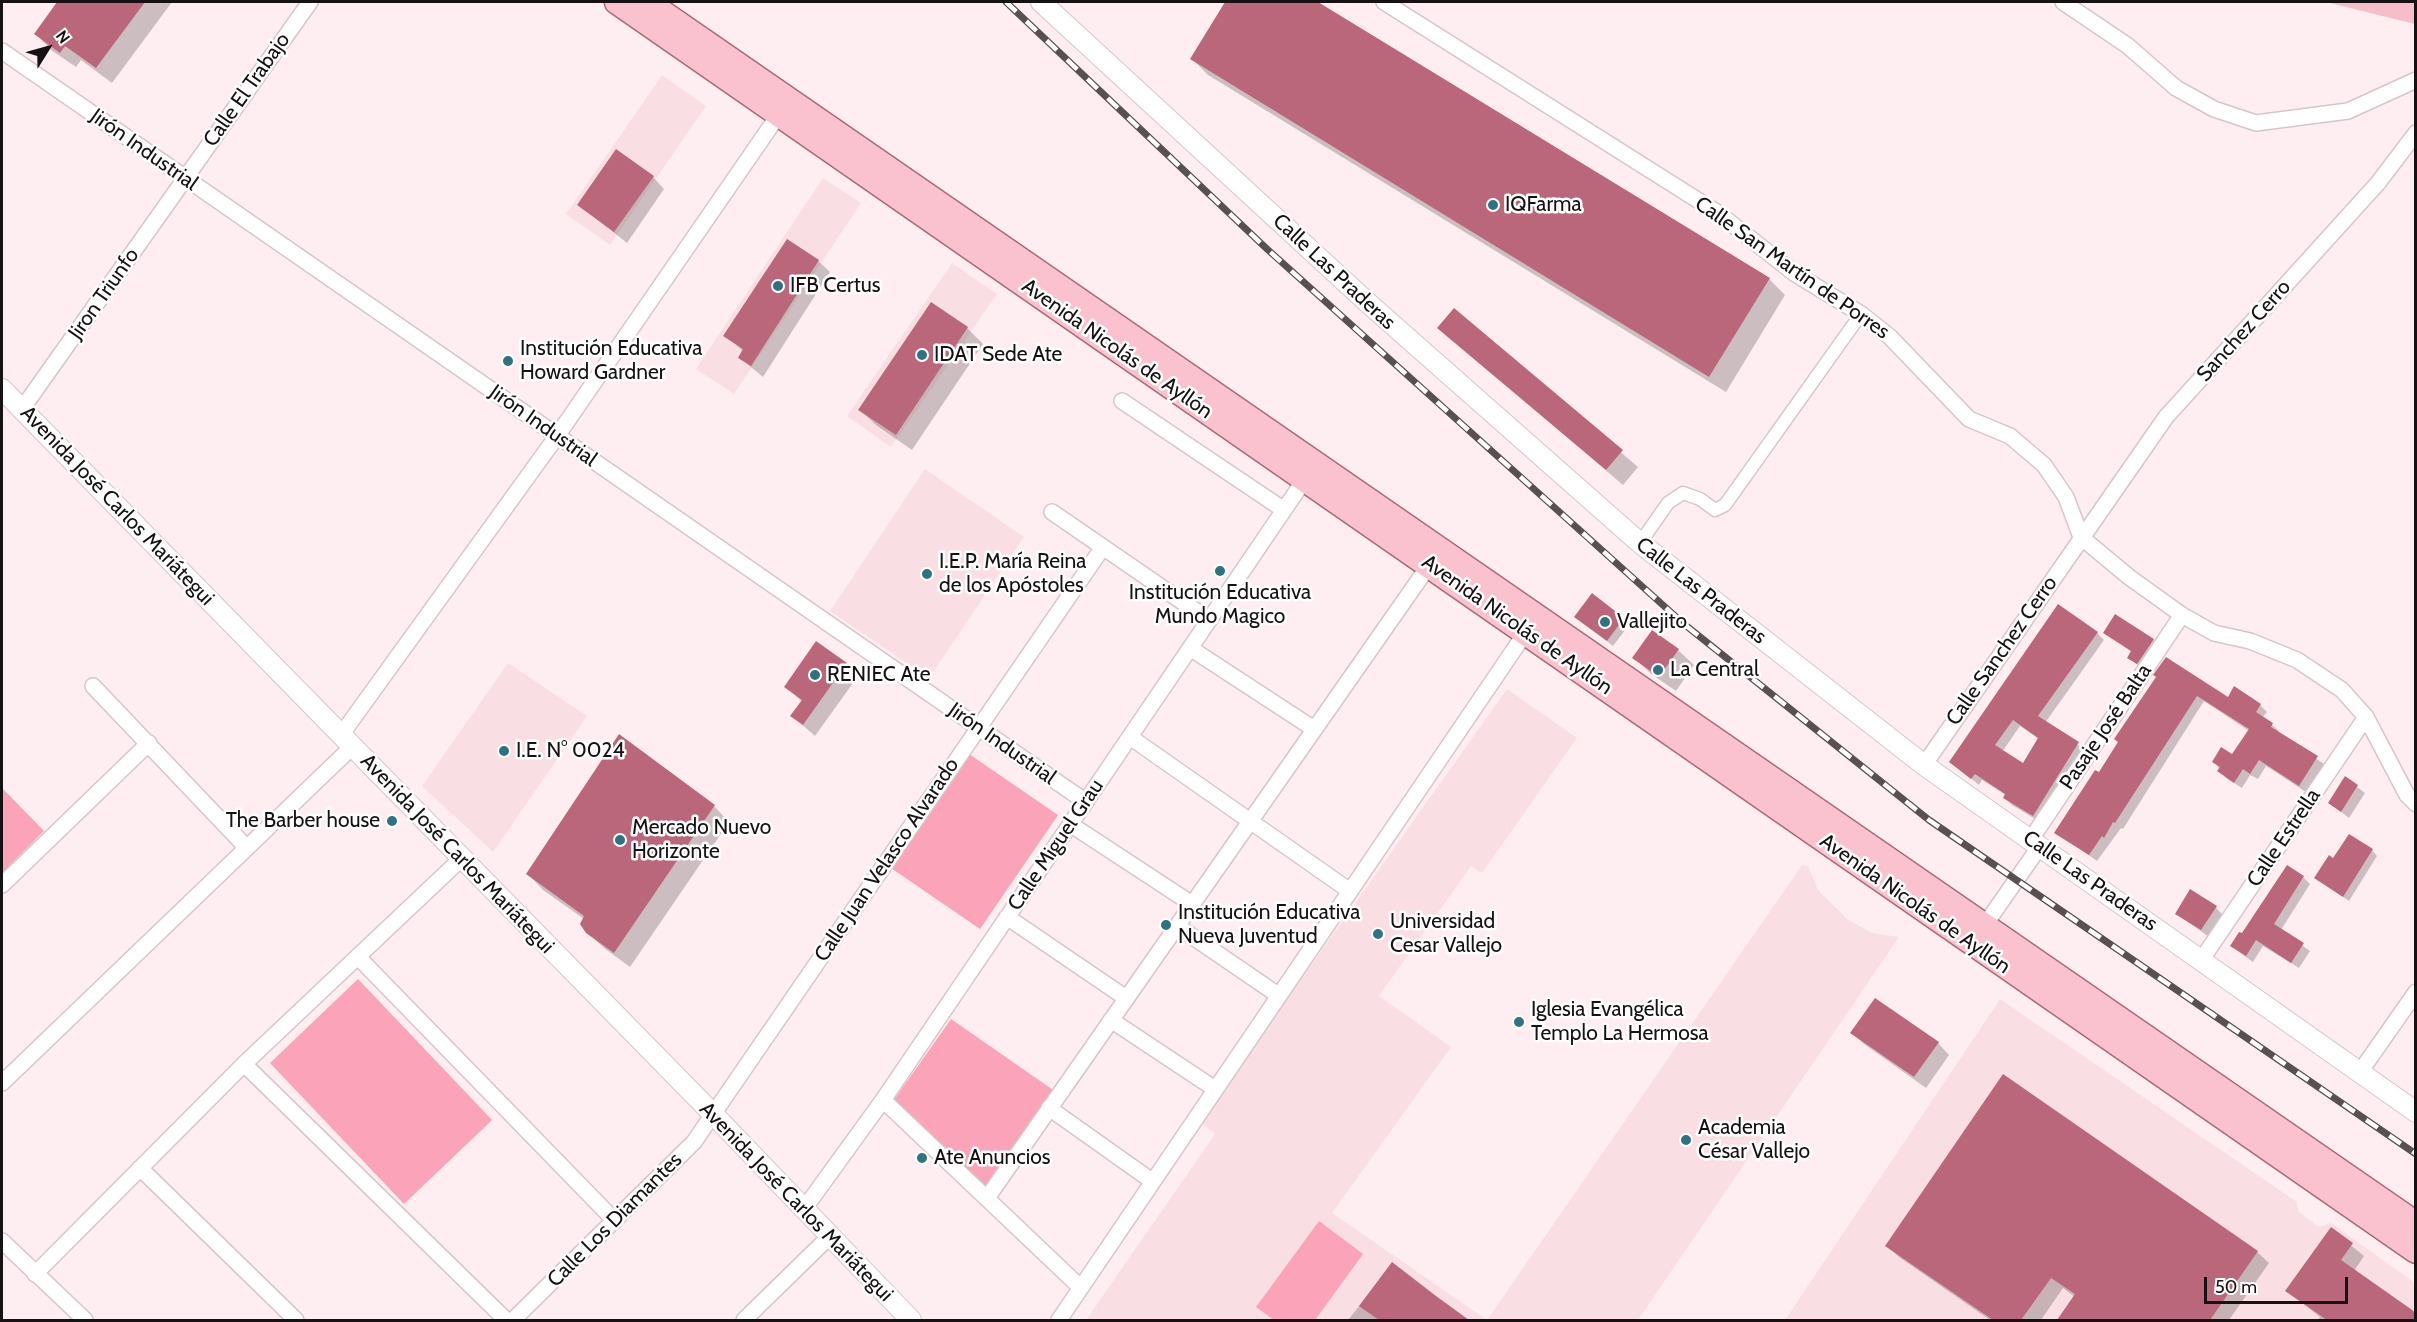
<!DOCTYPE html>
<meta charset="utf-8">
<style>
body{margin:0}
#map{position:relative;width:2417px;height:1322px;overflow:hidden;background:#ffeef1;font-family:Cabin,sans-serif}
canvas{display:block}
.frame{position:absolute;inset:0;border:3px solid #161112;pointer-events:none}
.north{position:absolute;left:18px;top:18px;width:60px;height:60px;-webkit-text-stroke:4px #fff;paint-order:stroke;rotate:53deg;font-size:16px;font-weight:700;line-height:24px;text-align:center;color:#161112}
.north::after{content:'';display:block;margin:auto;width:21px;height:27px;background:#161112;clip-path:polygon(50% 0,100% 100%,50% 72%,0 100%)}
.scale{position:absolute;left:2204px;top:1277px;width:144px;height:27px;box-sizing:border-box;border:3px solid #161112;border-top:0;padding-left:8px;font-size:18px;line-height:21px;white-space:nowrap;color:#161112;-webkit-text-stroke:4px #fff;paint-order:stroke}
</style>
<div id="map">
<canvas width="2417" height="1322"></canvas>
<div class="frame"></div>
<div class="north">N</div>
<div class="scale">50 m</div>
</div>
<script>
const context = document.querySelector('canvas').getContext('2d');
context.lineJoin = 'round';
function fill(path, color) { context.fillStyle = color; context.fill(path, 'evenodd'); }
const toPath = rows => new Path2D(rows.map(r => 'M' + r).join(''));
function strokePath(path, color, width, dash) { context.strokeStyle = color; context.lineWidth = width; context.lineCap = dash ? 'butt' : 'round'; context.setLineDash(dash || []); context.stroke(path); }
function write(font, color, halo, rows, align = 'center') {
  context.font = font + ' Cabin,sans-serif'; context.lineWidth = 5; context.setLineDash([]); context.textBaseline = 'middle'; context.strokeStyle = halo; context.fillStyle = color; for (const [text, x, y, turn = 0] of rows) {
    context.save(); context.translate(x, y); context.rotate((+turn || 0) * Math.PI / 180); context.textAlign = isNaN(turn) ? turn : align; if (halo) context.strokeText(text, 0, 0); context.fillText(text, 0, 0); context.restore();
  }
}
const built = toPath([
 [662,75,706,106,610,245,566,214],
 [823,178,861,203,734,394,696,369],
 [952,263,997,294,891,447,847,416],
 [925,469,1024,537,929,678,830,611],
 [508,663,587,716,493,852,422,786],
 [1507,689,1577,738,1482,873,1471,866,1379,996,1451,1047,1332,1213,1487,1320,1802,865,1808,866,1818,890,1847,919,1872,933,1899,937,1638,1320,1086,1320,1215,1134,1200,1122],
 [2000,999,2297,1202,2298,1211,2318,1227,2331,1223,2415,1283,2415,1320,1785,1320]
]);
const green = toPath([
 [969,754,1058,815,980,929,891,868],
 [2,788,44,831,2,873],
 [358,979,492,1120,404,1204,270,1063],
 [951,1019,1056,1092,986,1191,891,1104],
 [1319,1221,1363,1254,1315,1320,1274,1320,1256,1307]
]);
const water = toPath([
 [2326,2,2415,2,2415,24]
]);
const shadow = toPath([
 [59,2,172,2,112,83,81,60,76,67,51,50,36,34],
 [1227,2,1315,2,1769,279,1785,295,1726,392,1208,75,1192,59],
 [653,177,664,189,627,243,579,205],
 [818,261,830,272,763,377,740,358,744,352,725,335],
 [931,304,967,328,983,344,912,450,876,425,860,410],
 [1454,310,1638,467,1623,485,1439,328],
 [1576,617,1623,619,1629,625,1613,646],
 [2105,632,2153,640,2161,647,2145,671,2129,658,2132,652],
 [2097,633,2104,640,2045,723,2085,750,2040,822,2012,805,2005,798,2006,795,1982,780,1979,785,1951,762],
 [2020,726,2039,739,2023,765,2002,752],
 [1678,650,1694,665,1676,691,1650,673,1634,657],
 [846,664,858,676,815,736,792,716,802,702,786,686],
 [2157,677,2228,699,2260,705,2267,712,2262,718,2272,725,2279,731,2278,733,2324,764,2306,792,2266,766,2258,779,2250,775,2242,788,2226,778,2214,762,2233,756,2249,731,2204,701,2123,829,2121,828,2097,861,2056,832,2099,774],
 [2345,778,2365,793,2349,818,2330,803],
 [714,806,729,822,630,967,604,948,587,932,584,919,543,890,528,874],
 [2372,850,2377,856,2349,901,2316,878,2334,860],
 [2303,877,2310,884,2281,930,2310,951,2299,968,2263,946,2253,962,2239,952,2232,945],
 [2216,908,2223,915,2209,937,2177,914],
 [1852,1033,1938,1043,1949,1055,1926,1088,1864,1044],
 [2331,1229,2364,1256,2354,1271,2416,1314,2416,1320,2318,1320,2320,1317,2287,1291],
 [1887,1245,2257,1252,2269,1263,2229,1320,2059,1320,2075,1297,2063,1288,2041,1320,1990,1320,1899,1257],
 [1392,1265,1467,1320,1348,1320]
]);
const building = toPath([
 [57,2,145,2,96,68,65,46,60,53,34,34],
 [1225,2,1318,2,1770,278,1709,377,1190,59],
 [616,149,654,176,614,232,577,205],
 [787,239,819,260,751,366,738,358,743,349,723,336],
 [931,302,968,327,896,435,858,410],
 [1454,308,1623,450,1606,470,1437,328],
 [1592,593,1624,618,1607,641,1574,617],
 [2058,604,2098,632,2038,716,2079,742,2033,816,2003,798,2005,794,1975,774,1971,779,1949,762],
 [2013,720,2038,738,2023,763,1995,745],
 [2115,614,2154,639,2137,664,2127,658,2131,651,2103,633],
 [1652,630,1679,649,1659,677,1632,658],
 [816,641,847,663,803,725,790,716,802,700,784,687],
 [2166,657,2228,697,2234,686,2261,704,2256,712,2273,723,2271,727,2318,756,2299,786,2259,760,2250,774,2243,769,2234,783,2217,771,2220,767,2212,762,2221,747,2232,754,2249,729,2197,696,2115,823,2113,822,2104,838,2102,836,2089,855,2054,833,2095,770,2099,772,2118,742,2114,739,2156,677,2153,675],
 [619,734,715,805,614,953,586,933,580,924,584,916,526,874],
 [2345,776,2358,785,2341,812,2328,803],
 [2349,834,2373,849,2343,897,2314,878,2329,855,2333,858],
 [2287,865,2304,876,2274,924,2304,943,2291,963,2256,940,2246,956,2230,946,2239,932,2242,933],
 [2190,889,2217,906,2201,930,2175,914],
 [1875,998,1939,1042,1914,1077,1850,1033],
 [2003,1074,2258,1251,2210,1320,2057,1320,2075,1294,2051,1278,2021,1320,1993,1320,1885,1246],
 [2331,1227,2353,1243,2341,1260,2415,1312,2415,1320,2327,1320,2285,1291],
 [1392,1262,1436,1296,1469,1320,1379,1320,1359,1306]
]);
const pedestrian = toPath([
 [1640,543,1668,503,1683,493,1700,499,1715,510,1725,505,1861,314]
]);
const minor = toPath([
 [1384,2,1718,213,1794,273,1861,314,1890,337,1969,419,2010,436,2044,465,2066,497,2081,537,2129,577,2182,615,2214,633,2250,641,2297,660,2342,690,2366,717,2407,795,2416,804],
 [2063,2,2128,46,2176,88,2214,109,2256,123,2348,111,2416,80],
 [2,51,1086,802],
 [1122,401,1284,510],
 [22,409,310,2],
 [1052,512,1209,620],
 [1190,648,1314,729],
 [93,686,246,847],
 [341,735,557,436,784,107],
 [1130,737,1350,891],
 [1924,765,2166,417,2378,183,2416,133],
 [1070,824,1192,904],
 [2031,839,2182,615],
 [2,885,149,743],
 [1007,917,1126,998],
 [1177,926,1278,995],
 [1980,932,2040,846],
 [358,957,615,1221],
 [2202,959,2366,717],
 [1111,1020,1215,1089],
 [244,1064,506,1320],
 [2360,1072,2416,992],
 [2,1083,352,747],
 [883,1100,1080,1287],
 [1049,1108,1152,1181],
 [140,1168,296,1320],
 [987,1198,1430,564],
 [804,1209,883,1100,1305,479],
 [2,1241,85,1320],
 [35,1274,244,1064,461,859],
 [513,1320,694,1142,1103,547],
 [744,1320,829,1237],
 [1059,1320,1526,632]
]);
const tertiary = toPath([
 [1041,2,1368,303,1640,543,1924,765,2416,1112],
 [2,389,714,1115,911,1320]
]);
const primary = toPath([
 [617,2,2416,1251],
 [647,2,2416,1224]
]);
const rail = toPath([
 [1006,2,1267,249,1684,624,1929,820,2416,1154]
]);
const markers = [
 [1493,205,6,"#2e7382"],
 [778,286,6,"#2e7382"],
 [922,355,6,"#2e7382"],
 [508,361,6,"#2e7382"],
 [1220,571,6,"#2e7382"],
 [927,574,6,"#2e7382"],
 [1605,622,6,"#2e7382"],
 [1658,670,6,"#2e7382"],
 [815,675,6,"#2e7382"],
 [504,751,6,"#2e7382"],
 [392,821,6,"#2e7382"],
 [620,840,6,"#2e7382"],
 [1166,925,6,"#2e7382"],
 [1378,934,6,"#2e7382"],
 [1519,1022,6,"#2e7382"],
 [1686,1140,6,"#2e7382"],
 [922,1158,6,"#2e7382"]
];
const streetNames = [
 ["Calle El Trabajo",247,90,-55],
 ["Jirón Industrial",144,150,35],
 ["Calle San Martín de Porres",1792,268,35],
 ["Calle Las Praderas",1334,272,43],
 ["Jiron Triunfo",104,294,-55],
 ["Sanchez Cerro",2244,331,-48],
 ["Avenida Nicolás de Ayllón",1117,349,35],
 ["Jirón Industrial",543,426,35],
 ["Avenida José Carlos Mariátegui",117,506,46],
 ["Calle Las Praderas",1701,591,38],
 ["Avenida Nicolás de Ayllón",1517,625,35],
 ["Calle Sanchez Cerro",2002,651,-55],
 ["Pasaje José Balta",2106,727,-56],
 ["Jirón Industrial",1002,744,35],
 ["Calle Estrella",2284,838,-56],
 ["Calle Miguel Grau",1056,845,-56],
 ["Avenida José Carlos Mariátegui",457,854,46],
 ["Calle Juan Velasco Alvarado",887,860,-56],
 ["Calle Las Praderas",2090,881,35],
 ["Avenida Nicolás de Ayllón",1915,904,35],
 ["Avenida José Carlos Mariátegui",796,1202,46],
 ["Calle Los Diamantes",615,1220,-45]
];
const poiNames = [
 ["IQFarma",1505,205],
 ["IFB Certus",790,286],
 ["Institución Educativa",520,349],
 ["Howard Gardner",520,373],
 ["IDAT Sede Ate",934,355],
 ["I.E.P. María Reina",939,562],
 ["de los Apóstoles",939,586],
 ["Institución Educativa",1220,593,"center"],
 ["Mundo Magico",1220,617,"center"],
 ["Vallejito",1617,622],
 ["La Central",1670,670],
 ["RENIEC Ate",827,675],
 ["I.E. N° 0024",516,751],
 ["The Barber house",380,821,"right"],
 ["Mercado Nuevo",632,828],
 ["Horizonte",632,852],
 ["Institución Educativa",1178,913],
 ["Nueva Juventud",1178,937],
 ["Universidad",1390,922],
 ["Cesar Vallejo",1390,946],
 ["Iglesia Evangélica",1531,1010],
 ["Templo La Hermosa",1531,1034],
 ["Academia",1698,1128],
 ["César Vallejo",1698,1152],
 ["Ate Anuncios",934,1158]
];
fill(built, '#f9dfe4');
fill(green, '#fba3b8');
fill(water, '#f6beca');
fill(shadow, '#0003');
fill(building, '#ba677c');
strokePath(pedestrian, '#d6c6c9', 15);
strokePath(minor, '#d6c6c9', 18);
strokePath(tertiary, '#d6c6c9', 22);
strokePath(primary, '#a86978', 27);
strokePath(pedestrian, '#fff', 12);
strokePath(minor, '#fff', 15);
strokePath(tertiary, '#fff', 20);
strokePath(primary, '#fac2cf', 24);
strokePath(rail, '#585051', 7);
strokePath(rail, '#fff', 4.5, [14]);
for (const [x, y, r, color] of markers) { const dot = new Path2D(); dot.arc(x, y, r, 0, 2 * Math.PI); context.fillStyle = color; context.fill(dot); strokePath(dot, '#fff', 2); }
write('21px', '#161112', '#fff', streetNames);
write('21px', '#161112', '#fff', poiNames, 'left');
</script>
